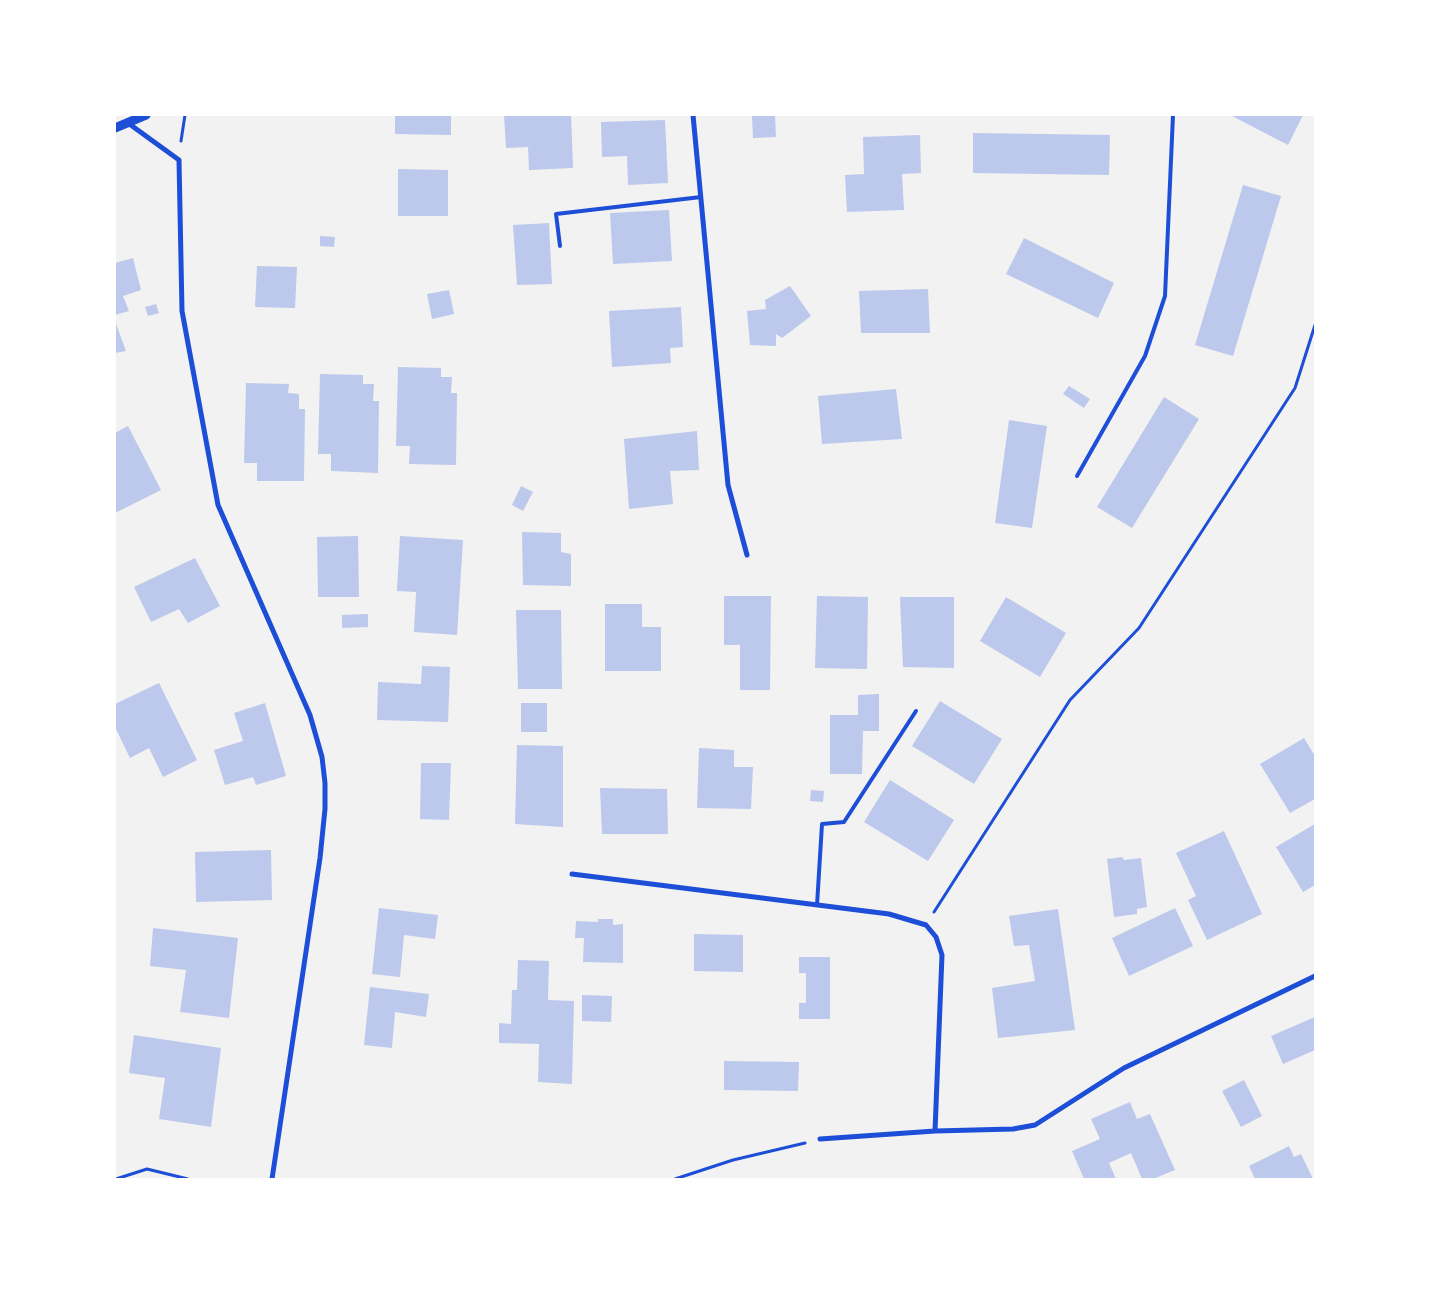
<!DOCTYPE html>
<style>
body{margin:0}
#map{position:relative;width:1430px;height:1294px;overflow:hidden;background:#f2f2f2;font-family:"DejaVu Sans",sans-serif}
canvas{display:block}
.frame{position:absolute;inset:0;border:116px solid #fff;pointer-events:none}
</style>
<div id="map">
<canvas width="1430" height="1294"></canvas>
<div class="frame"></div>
</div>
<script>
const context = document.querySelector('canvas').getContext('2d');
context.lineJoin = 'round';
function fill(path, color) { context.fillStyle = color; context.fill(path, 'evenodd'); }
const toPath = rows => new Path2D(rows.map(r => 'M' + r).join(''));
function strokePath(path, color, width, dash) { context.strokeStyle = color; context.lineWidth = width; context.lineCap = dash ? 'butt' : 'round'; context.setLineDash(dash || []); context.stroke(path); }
const building = toPath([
 [395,115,451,115,451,135,395,134],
 [504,115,571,115,573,168,529,170,528,147,506,148],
 [775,115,776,137,753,138,752,116],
 [1230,115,1303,115,1288,145],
 [665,120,668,183,628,185,627,156,602,157,601,122],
 [973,133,1110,135,1109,175,973,173],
 [920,135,921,173,902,174,904,210,847,212,845,175,864,174,863,137],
 [398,169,448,170,448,216,398,216],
 [1243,185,1281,196,1233,356,1195,345],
 [669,210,672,261,613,264,610,213],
 [549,223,552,284,517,285,513,225],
 [320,236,335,237,334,247,320,246],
 [1024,238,1114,283,1098,318,1006,274],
 [133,258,141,290,123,296,129,311,115,315,115,263],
 [257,266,297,267,295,308,255,307],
 [790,286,811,316,782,338,776,334,776,346,750,345,747,311,766,309,765,300],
 [928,289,930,333,861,333,859,291],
 [449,290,454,314,432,319,427,294],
 [156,304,159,313,148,316,145,307],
 [681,307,683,347,670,348,671,363,612,367,609,311],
 [115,321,126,351,115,353],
 [398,367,441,368,441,377,452,377,451,393,457,393,456,465,409,464,410,446,396,446],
 [320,374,363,375,363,384,374,384,373,401,379,401,378,473,331,471,331,454,318,454],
 [246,383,289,384,288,393,299,394,299,409,305,409,304,481,257,481,257,463,244,463],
 [1069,386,1090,399,1084,408,1063,394],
 [896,389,902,439,822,444,818,396],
 [1164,397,1199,419,1132,528,1097,507],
 [1009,420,1047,426,1032,528,995,523],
 [128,426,161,490,115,513,115,433],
 [697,431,699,470,670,471,673,504,629,509,624,439],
 [521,486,533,492,523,511,512,505],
 [522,532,561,533,561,552,571,554,571,586,523,585],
 [358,536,359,597,318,597,317,537],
 [400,536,463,540,457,635,414,632,416,592,397,591],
 [195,558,220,606,188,623,179,609,151,622,134,587],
 [724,596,771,596,770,690,740,690,740,645,724,645],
 [817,596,868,597,867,669,815,668],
 [900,597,954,597,954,668,903,667],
 [1006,597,1066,633,1040,677,980,641],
 [605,604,642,604,642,627,661,627,661,671,605,671],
 [516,610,561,610,562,689,518,689],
 [368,614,368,627,342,628,342,615],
 [422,666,450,667,448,722,377,720,378,682,421,684],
 [159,683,197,760,163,777,149,748,130,758,115,727,115,704],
 [879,694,879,731,863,731,862,774,830,774,830,715,858,715,858,695],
 [940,701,1002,739,974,784,912,746],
 [265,703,286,776,256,785,253,777,225,785,214,750,243,741,234,713],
 [521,703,547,703,547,732,521,732],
 [1304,738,1315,756,1315,799,1290,813,1260,764],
 [517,745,563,746,563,827,515,824],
 [699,748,734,750,734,767,753,767,751,809,697,808],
 [421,763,451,763,449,820,420,819],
 [890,780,954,820,928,861,864,822],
 [600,788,667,789,668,834,602,834],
 [811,790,824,791,823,802,810,801],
 [1315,824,1315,885,1303,892,1276,847],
 [1224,831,1262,914,1207,940,1188,900,1196,896,1176,853],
 [271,850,272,900,196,902,195,852],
 [1122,857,1124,860,1141,858,1147,907,1137,909,1137,914,1114,917,1107,859],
 [379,908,438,915,435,939,404,935,400,977,372,974],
 [1175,908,1193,946,1129,976,1112,938],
 [1058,909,1075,1030,998,1038,992,988,1035,981,1029,945,1014,946,1009,916],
 [598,919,613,919,613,925,623,924,623,963,583,962,584,938,575,938,576,921,598,922],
 [153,928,238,938,229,1018,180,1012,186,970,150,966],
 [694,934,743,935,743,972,694,971],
 [799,957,830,957,830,1019,799,1019,799,1003,806,1003,806,973,799,973],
 [518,960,549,961,548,1000,574,1001,572,1084,538,1082,539,1044,499,1043,499,1023,511,1024,512,990,517,990],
 [370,987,429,994,426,1017,395,1012,392,1048,364,1045],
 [582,995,612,996,611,1022,582,1021],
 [1315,1017,1315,1050,1283,1064,1271,1036],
 [134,1035,221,1048,211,1127,159,1119,165,1078,129,1073],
 [724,1061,799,1062,798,1091,724,1090],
 [1244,1080,1262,1116,1241,1127,1222,1091],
 [1130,1102,1137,1119,1150,1114,1175,1170,1153,1179,1142,1179,1131,1153,1109,1163,1116,1179,1084,1179,1072,1151,1100,1139,1091,1119],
 [1289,1146,1294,1157,1301,1154,1313,1179,1255,1179,1249,1166]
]);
const path = toPath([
 [181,141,185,115],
 [934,912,1070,700,1139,628,1295,388,1315,325],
 [116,1179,147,1169,188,1179],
 [675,1179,733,1160,805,1143]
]);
const service = toPath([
 [560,246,556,214,701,197],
 [1077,476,1145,356,1165,296,1173,115],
 [817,905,822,824,844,822,916,711]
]);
const minor = toPath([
 [693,115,728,485,747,555],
 [128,123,179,160,182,311,218,505,310,715,322,757,325,783,325,809,320,858,272,1179],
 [572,874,889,914,926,925,936,937,942,955,935,1131],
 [820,1139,935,1131,1013,1129,1035,1125,1124,1068,1315,976]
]);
const tertiary = toPath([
 [115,128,146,115]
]);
fill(building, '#bdc9ec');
strokePath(path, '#1d4ed8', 3);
strokePath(service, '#1d4ed8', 4);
strokePath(minor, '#1d4ed8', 5);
strokePath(tertiary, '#1d4ed8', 9);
</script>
